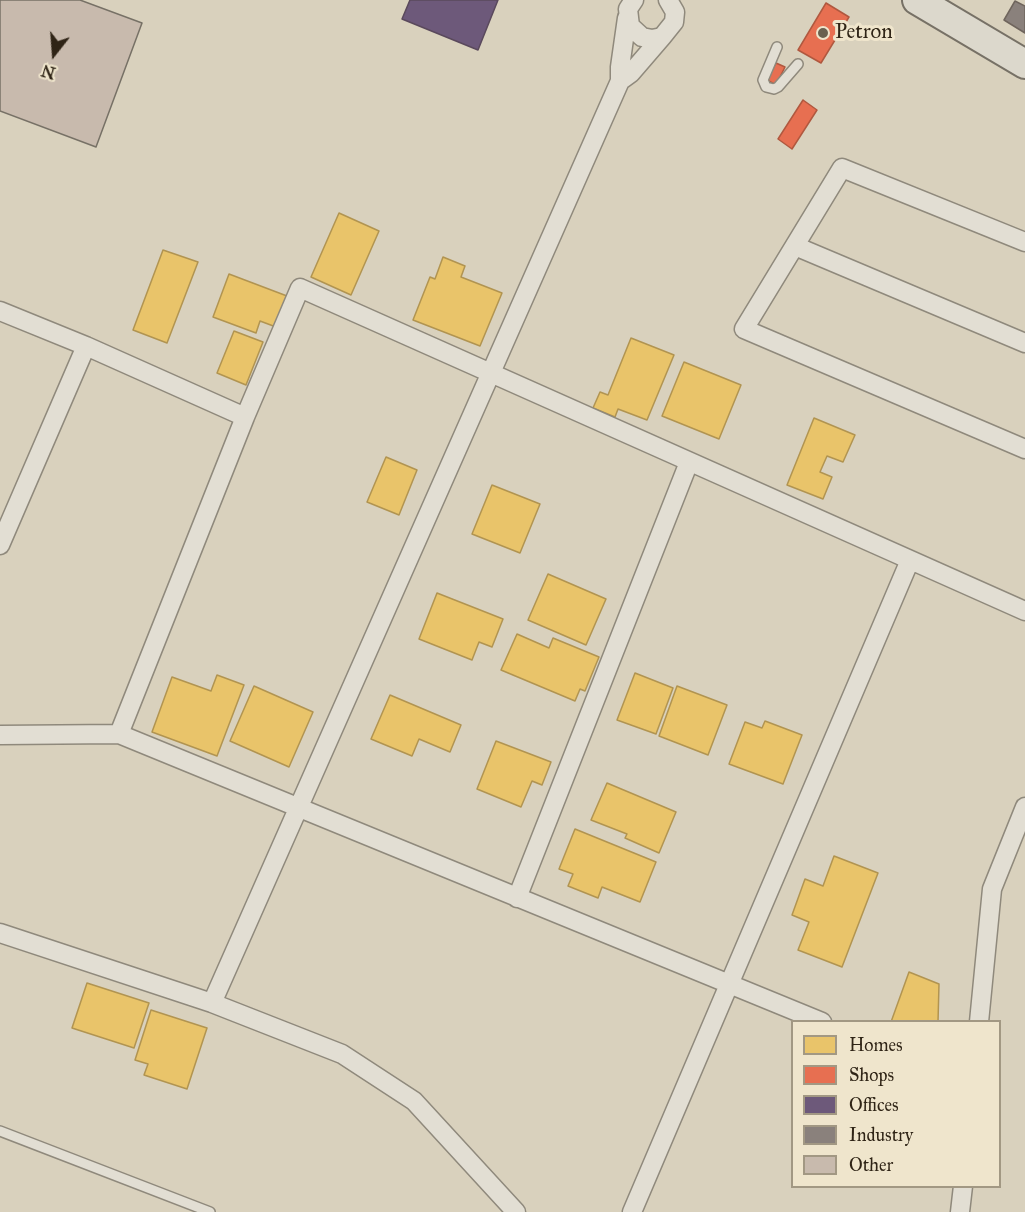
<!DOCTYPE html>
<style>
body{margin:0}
#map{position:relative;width:1025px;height:1212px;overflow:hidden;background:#d9d1bd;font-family:"IM FELL Great Primer",serif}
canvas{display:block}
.legend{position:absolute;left:791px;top:1020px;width:210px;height:168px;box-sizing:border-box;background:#efe5cc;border:2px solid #a29883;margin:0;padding:8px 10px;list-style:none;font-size:18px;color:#2f2416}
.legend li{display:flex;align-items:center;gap:12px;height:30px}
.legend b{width:30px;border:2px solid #a29883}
.north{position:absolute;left:24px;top:24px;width:60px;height:60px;-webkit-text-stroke:4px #efe5cc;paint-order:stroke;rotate:197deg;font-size:16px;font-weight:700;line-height:24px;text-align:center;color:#2f2416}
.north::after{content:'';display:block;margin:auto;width:21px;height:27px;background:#2f2416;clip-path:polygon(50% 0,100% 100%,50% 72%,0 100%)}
</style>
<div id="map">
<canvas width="1025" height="1212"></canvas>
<ul class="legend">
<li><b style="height:16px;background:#e9c46a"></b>Homes</li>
<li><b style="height:16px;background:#e76f51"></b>Shops</li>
<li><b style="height:16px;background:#6d597a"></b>Offices</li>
<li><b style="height:16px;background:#8a817c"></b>Industry</li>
<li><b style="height:16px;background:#c8baad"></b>Other</li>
</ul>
<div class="north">N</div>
</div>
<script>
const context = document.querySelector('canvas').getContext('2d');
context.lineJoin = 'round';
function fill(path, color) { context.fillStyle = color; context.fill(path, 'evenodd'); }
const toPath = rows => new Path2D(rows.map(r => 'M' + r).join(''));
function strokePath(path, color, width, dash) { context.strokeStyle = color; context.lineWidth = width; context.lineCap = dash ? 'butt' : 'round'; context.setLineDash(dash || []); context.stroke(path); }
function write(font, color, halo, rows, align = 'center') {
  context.font = font + ' "IM FELL Great Primer",serif'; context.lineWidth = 6; context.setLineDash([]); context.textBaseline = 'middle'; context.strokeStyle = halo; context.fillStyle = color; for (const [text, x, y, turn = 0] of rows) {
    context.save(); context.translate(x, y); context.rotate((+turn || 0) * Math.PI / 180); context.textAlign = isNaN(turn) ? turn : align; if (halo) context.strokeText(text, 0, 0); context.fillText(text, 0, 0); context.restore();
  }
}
const homes = toPath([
 [339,213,379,231,351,295,311,277,339,213],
 [163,250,198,262,167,343,133,330,163,250],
 [443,257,465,266,461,277,502,293,480,346,413,320,430,277,435,279,443,257],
 [229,274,287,296,276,327,260,321,256,333,213,317,229,274],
 [234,331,263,342,246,385,217,373,234,331],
 [631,338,674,355,647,420,618,409,615,417,593,408,600,392,608,395,631,338],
 [684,362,741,385,719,439,662,416,684,362],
 [814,418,855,435,843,462,827,456,820,472,832,477,823,499,787,485,814,418],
 [386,457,417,470,399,515,367,502,386,457],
 [492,485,540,504,520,553,472,534,492,485],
 [548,574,606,599,586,645,528,620,548,574],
 [437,593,503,619,492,647,479,642,472,660,419,639,437,593],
 [517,634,549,648,553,638,599,657,585,691,580,689,575,701,501,670,517,634],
 [635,673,673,688,656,734,617,720,635,673],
 [217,675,244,685,217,756,152,732,172,677,211,691,217,675],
 [254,686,313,712,289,767,230,741,254,686],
 [677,686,727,705,708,755,659,736,677,686],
 [390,695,461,725,450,752,419,739,412,756,371,739,390,695],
 [765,721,802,735,783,784,729,764,745,722,762,728,765,721],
 [496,741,551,762,542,785,532,781,521,807,477,789,496,741],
 [607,783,676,812,659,853,625,838,627,834,591,820,607,783],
 [575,829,656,862,640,902,602,887,598,898,568,886,573,874,559,869,575,829],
 [834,856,878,873,842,967,798,950,809,922,792,915,805,879,823,886,834,856],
 [909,972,939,984,938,1022,891,1022,909,972],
 [87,983,149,1003,134,1048,72,1028,87,983],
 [151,1010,207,1028,187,1089,144,1075,148,1064,135,1060,151,1010]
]);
const shops = toPath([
 [826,3,849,17,821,63,798,50,826,3],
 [776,63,785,67,776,85,767,80,776,63],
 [803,100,817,110,792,149,778,139,803,100]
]);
const offices = toPath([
 [410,0,498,0,478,50,402,19,410,0]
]);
const industry = toPath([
 [1015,1,1025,6,1025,33,1004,20,1015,1]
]);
const building = toPath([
 [0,0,80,0,142,23,96,147,0,111,0,0]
]);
const service = toPath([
 [777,47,763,80,766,87,774,89,778,87,798,64],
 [0,1131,210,1212]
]);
const minor = toPath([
 [634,0,628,9,630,26,642,37,652,39,662,37,674,22,675,12,668,0],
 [620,81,620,67,627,18],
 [1025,242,842,168,744,329,1025,449],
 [795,246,1025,343],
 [0,311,86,346,245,417],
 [0,545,86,346],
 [119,734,245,417,300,288,1025,611],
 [0,735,119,734,822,1022],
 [517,898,689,462],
 [0,933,212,1003,342,1054,414,1101,516,1212],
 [212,1003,620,81,631,73,662,37],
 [979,1022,992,889,1025,807],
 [632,1212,910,560],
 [960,1212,963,1186]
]);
const primary = toPath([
 [917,0,1025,64]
]);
const markers = [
 [823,33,6,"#6a6150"]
];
const poiNames = [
 ["Petron",835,33]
];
fill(homes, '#e9c46a');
strokePath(homes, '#b19451', 1.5);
fill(shops, '#e76f51');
strokePath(shops, '#b0583f', 1.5);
fill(offices, '#6d597a');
strokePath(offices, '#5a495c', 1.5);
fill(industry, '#8a817c');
strokePath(industry, '#6f655d', 1.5);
fill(building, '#c8baad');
strokePath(building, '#777166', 1.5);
strokePath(service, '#8f897c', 12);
strokePath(minor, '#8f897c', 21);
strokePath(primary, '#777166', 32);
strokePath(service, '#e2ded3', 9);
strokePath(minor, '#e2ded3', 18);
strokePath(primary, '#dcd8cc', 28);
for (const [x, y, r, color] of markers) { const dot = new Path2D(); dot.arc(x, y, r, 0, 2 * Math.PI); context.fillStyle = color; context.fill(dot); strokePath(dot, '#efe5cc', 2); }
write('21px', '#2f2416', '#efe5cc', poiNames, 'left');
</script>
